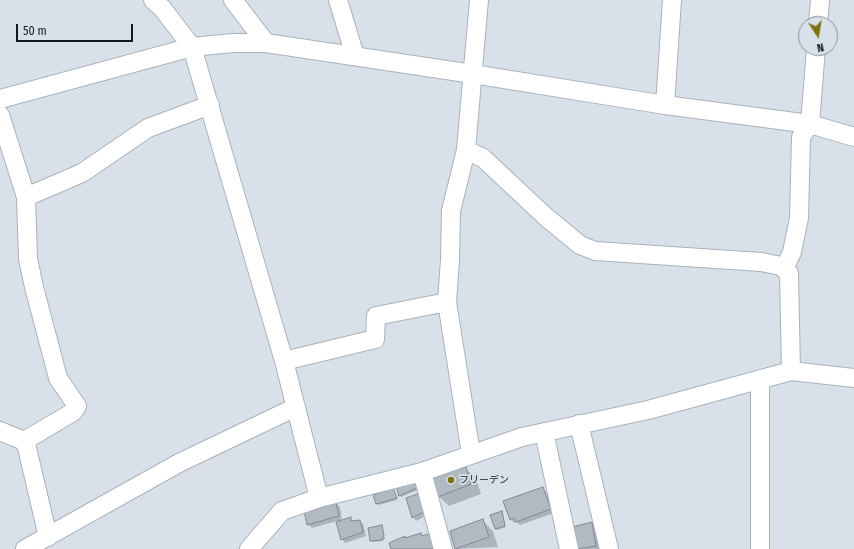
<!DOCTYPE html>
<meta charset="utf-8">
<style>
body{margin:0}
#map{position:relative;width:854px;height:549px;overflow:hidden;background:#d8e1ea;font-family:"Fira Sans Condensed",sans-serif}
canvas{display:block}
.north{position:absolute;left:798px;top:16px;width:40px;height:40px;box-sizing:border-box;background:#d8e1ea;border:1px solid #8a9198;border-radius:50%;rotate:168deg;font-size:11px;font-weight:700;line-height:16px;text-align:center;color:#16191c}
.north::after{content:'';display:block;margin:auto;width:14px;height:18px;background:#7f7110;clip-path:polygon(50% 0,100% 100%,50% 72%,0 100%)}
.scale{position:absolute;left:16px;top:24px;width:117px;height:18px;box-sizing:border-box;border:2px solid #16191c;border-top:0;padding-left:5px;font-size:12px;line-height:14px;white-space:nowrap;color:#16191c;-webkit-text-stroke:3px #d8e1ea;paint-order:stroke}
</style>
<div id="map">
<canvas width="854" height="549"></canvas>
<div class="north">N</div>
<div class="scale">50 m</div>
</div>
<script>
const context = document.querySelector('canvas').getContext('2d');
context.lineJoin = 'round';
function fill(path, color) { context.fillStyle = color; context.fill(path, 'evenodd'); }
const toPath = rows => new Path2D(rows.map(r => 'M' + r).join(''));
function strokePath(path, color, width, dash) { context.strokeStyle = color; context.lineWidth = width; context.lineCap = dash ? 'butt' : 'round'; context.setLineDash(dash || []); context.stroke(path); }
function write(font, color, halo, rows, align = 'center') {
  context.font = font + ' "Fira Sans Condensed","Noto Sans JP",sans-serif'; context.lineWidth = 3.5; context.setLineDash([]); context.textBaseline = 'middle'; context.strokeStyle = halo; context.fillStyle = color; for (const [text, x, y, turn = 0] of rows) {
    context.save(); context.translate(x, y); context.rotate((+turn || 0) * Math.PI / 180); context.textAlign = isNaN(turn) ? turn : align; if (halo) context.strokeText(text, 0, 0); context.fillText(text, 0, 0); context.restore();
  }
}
const shadow = toPath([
 [465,468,476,478,481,494,449,506,438,496],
 [416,481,420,489,401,497,400,495],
 [543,488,546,492,554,513,520,525,517,522,514,523,511,519],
 [393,489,397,500,379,505,377,504],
 [407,499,428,515,416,521,413,517],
 [336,503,340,507,342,521,350,518,354,522,359,521,363,524,366,536,345,543,342,539,337,521,312,528,308,524],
 [501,512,506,527,497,530,495,529],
 [483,521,493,531,498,547,456,549,451,532],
 [592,523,595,527,599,549,578,549,573,527],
 [381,526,385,538,383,541,373,542,371,541]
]);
const building = toPath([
 [466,467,471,484,438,497,432,477,466,467],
 [417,479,419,487,399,496,396,486,417,479],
 [543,487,551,509,516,522,514,518,510,520,503,501,543,487],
 [393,488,397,498,376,504,373,495,393,488],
 [420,493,425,511,412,518,406,498,420,493],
 [336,502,339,516,307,525,304,511,336,502],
 [502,511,505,526,495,529,490,515,502,511],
 [351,517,351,521,360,520,363,532,341,540,336,522,351,517],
 [483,519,489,537,455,549,450,531,483,519],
 [592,522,596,546,577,549,572,527,592,522],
 [382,525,384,536,381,540,370,541,368,528,382,525],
 [421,533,422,536,431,533,436,549,391,549,389,543,405,536,405,538,421,533]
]);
const minor = toPath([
 [153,0,162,8,192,47,284,361,319,498],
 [233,0,266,43],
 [338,0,355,56],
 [818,24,820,0],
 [0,99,192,47,233,43,266,43,473,74,665,105,810,124,854,137],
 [665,105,672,0],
 [0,115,26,197,28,259,34,287,58,378,77,406,73,412,24,441],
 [466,150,483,158,546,217,580,245,595,251,761,262,781,266,789,273,791,371],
 [26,197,82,173,148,128,210,105],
 [784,269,792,252,799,218,801,137,810,124,816,48],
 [284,361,375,339,376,316,447,302],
 [579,424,609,549],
 [0,431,24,441,27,448,48,537],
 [544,432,569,549],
 [471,454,447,302,450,260,451,211,466,150,479,0],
 [422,472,443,549],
 [25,549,179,463,296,407],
 [249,549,282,511,319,498,422,472,522,437,648,410,791,371,854,378],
 [760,549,760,379]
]);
const markers = [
 [451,480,4,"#7f7110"]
];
const poiNames = [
 ["フリーデン",459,480]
];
fill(shadow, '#0003');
fill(building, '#b1b9c2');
strokePath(building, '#828992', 1);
strokePath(minor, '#a9b2ba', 20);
strokePath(minor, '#fff', 18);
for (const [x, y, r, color] of markers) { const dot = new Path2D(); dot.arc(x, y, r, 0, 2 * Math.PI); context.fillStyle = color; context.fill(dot); strokePath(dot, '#d8e1ea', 1.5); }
write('10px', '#16191c', '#d8e1ea', poiNames, 'left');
</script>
